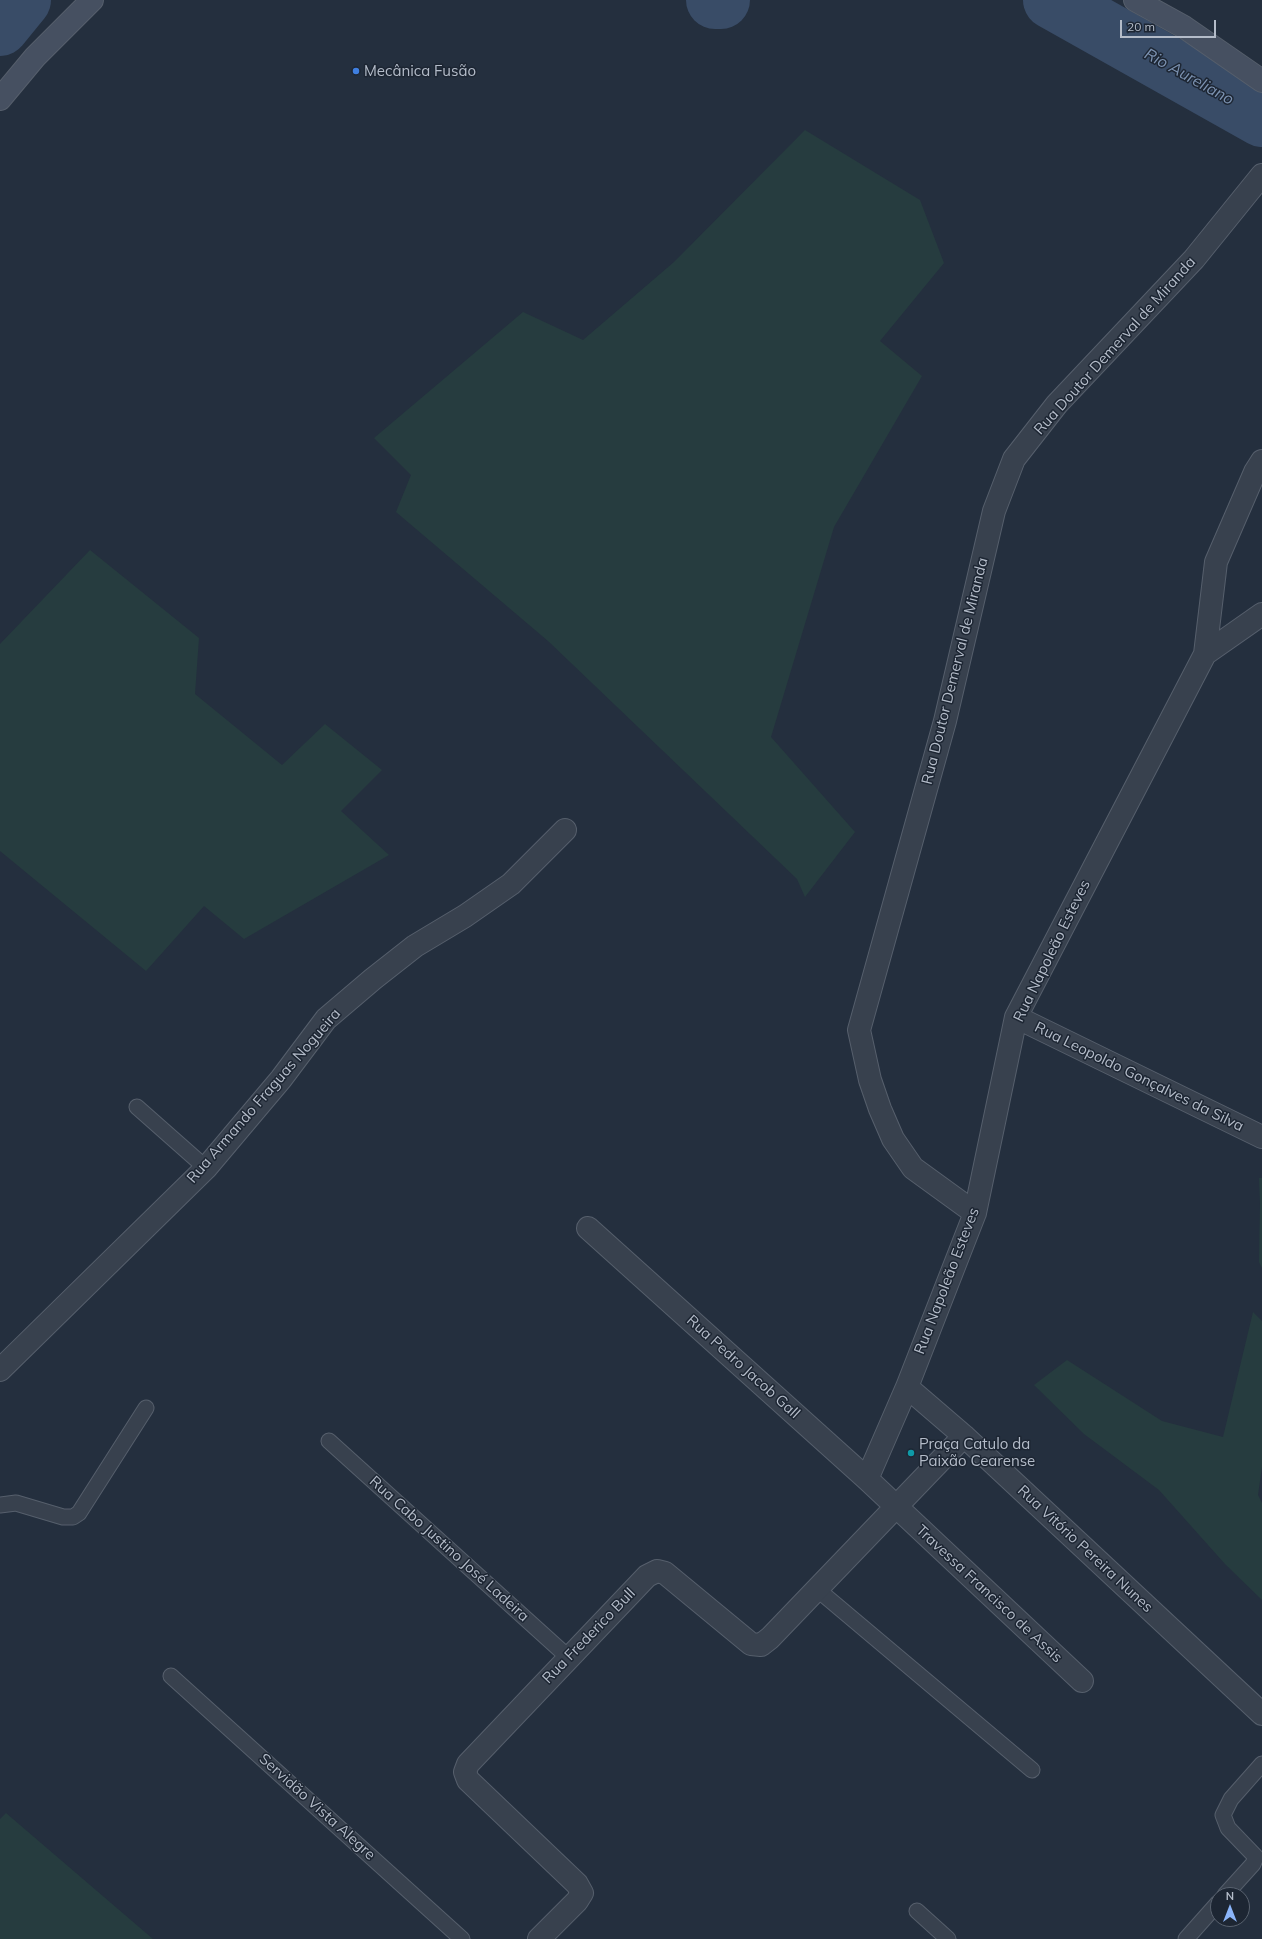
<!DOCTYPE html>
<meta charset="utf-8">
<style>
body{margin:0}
#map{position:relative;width:1262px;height:1939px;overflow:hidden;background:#242f3e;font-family:Mulish,sans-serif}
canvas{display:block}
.north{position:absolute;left:1210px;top:1887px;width:40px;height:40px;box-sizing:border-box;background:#1d2633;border:1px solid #59626f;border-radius:50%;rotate:0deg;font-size:11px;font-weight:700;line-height:16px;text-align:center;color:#b4bcc9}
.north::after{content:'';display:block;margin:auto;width:14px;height:18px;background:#8ab4f8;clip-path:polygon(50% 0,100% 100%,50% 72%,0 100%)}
.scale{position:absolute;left:1120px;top:20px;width:96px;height:18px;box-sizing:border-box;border:2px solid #b4bcc9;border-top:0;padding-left:5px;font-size:12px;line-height:14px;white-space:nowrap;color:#b4bcc9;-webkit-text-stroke:3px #1d2633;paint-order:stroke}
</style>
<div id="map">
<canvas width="1262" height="1939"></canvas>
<div class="north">N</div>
<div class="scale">20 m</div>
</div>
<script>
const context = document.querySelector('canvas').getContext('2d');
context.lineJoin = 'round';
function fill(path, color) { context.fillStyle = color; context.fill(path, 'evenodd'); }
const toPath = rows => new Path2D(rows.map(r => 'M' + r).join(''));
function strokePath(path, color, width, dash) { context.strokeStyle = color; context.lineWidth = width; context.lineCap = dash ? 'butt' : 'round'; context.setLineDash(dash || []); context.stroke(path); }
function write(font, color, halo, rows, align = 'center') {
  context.font = font + ' Mulish,sans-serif'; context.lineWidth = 3; context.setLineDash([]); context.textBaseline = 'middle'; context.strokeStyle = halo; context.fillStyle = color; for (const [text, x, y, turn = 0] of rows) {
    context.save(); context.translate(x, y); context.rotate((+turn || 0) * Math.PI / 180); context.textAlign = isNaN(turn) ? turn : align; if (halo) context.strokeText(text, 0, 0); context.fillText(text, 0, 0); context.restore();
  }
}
const green = toPath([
 [805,130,920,200,944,263,880,341,922,376,834,527,771,737,855,832,805,897,797,879,548,641,396,512,411,475,374,438,523,312,583,340,674,262],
 [90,550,199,638,195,694,282,765,325,724,382,770,341,811,389,855,244,939,204,906,146,971,0,851,0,644],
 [1259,1178,1262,1178,1262,1268,1259,1262,1260,1203],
 [1253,1312,1262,1321,1262,1467,1258,1495,1262,1503,1262,1600,1225,1564,1159,1490,1084,1434,1034,1385,1067,1360,1162,1421,1223,1437],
 [6,1813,153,1939,0,1939,0,1819]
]);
const river = toPath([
 [715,0,721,0],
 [1052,0,1262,118],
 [0,27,22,0]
]);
const service = toPath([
 [137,1107,206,1168],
 [329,1441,568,1657],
 [0,1505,16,1503,63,1517,73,1517,79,1513,146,1408],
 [817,1589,1032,1770],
 [171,1676,462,1939],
 [1225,1895,1253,1864,1256,1857,1228,1828,1223,1815,1231,1799,1262,1764],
 [917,1911,948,1939],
 [1186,1939,1218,1903]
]);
const minor = toPath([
 [1205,654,1262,614],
 [1016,1017,1262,1137],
 [975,1213,913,1168,893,1139,880,1109,870,1080,859,1030,945,721,994,511,1014,459,1057,404,1194,259,1262,175],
 [588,1228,867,1479,1082,1681],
 [0,1370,206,1168,281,1079,326,1019,373,979,415,946,465,916,511,884,565,830],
 [907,1387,964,1436,1262,1714],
 [867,1479,907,1387,975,1213,1016,1017,1205,654,1216,562,1255,472,1262,461],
 [539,1939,577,1901,582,1893,577,1884,468,1780,465,1772,468,1764,647,1576,657,1571,665,1573,751,1644,761,1645,770,1638,964,1436]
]);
const secondary = toPath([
 [1135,0,1184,27,1262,81],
 [0,99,35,57,92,0]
]);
const markers = [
 [356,71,4,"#3f7fe0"],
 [911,1453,4,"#0f9aa8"]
];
const poiNames = [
 ["Mecânica Fusão",364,71],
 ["Praça Catulo da",919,1444],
 ["Paixão Cearense",919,1461]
];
const streetNames = [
 ["Rua Doutor Demerval de Miranda",1115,346,-48],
 ["Rua Doutor Demerval de Miranda",955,671,-76],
 ["Rua Napoleão Esteves",1052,951,-64],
 ["Rua Leopoldo Gonçalves da Silva",1139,1077,26],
 ["Rua Armando Fraguas Nogueira",264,1096,-49],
 ["Rua Napoleão Esteves",947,1281,-69],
 ["Rua Pedro Jacob Gall",743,1367,42],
 ["Rua Cabo Justino José Ladeira",449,1549,42],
 ["Rua Vitório Pereira Nunes",1085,1549,43],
 ["Travessa Francisco de Assis",989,1594,43],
 ["Rua Frederico Bull",589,1636,-46],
 ["Servidão Vista Alegre",317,1807,42]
];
const waterNames = [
 ["Rio Aureliano",1189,77,29]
];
fill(green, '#263c3f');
strokePath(river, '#394c67', 58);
strokePath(service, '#565f6c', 17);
strokePath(minor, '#565f6c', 24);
strokePath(secondary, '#565f6c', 24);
strokePath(service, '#38414e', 15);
strokePath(minor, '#38414e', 22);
strokePath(secondary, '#465061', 22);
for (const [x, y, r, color] of markers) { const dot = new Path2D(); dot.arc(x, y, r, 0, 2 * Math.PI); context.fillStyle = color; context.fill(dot); strokePath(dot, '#1d2633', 1.5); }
write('15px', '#b4bcc9', '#1d2633', poiNames, 'left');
write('15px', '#b4bcc9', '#1d2633', streetNames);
write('italic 16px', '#7c92b1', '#1d2633', waterNames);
</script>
